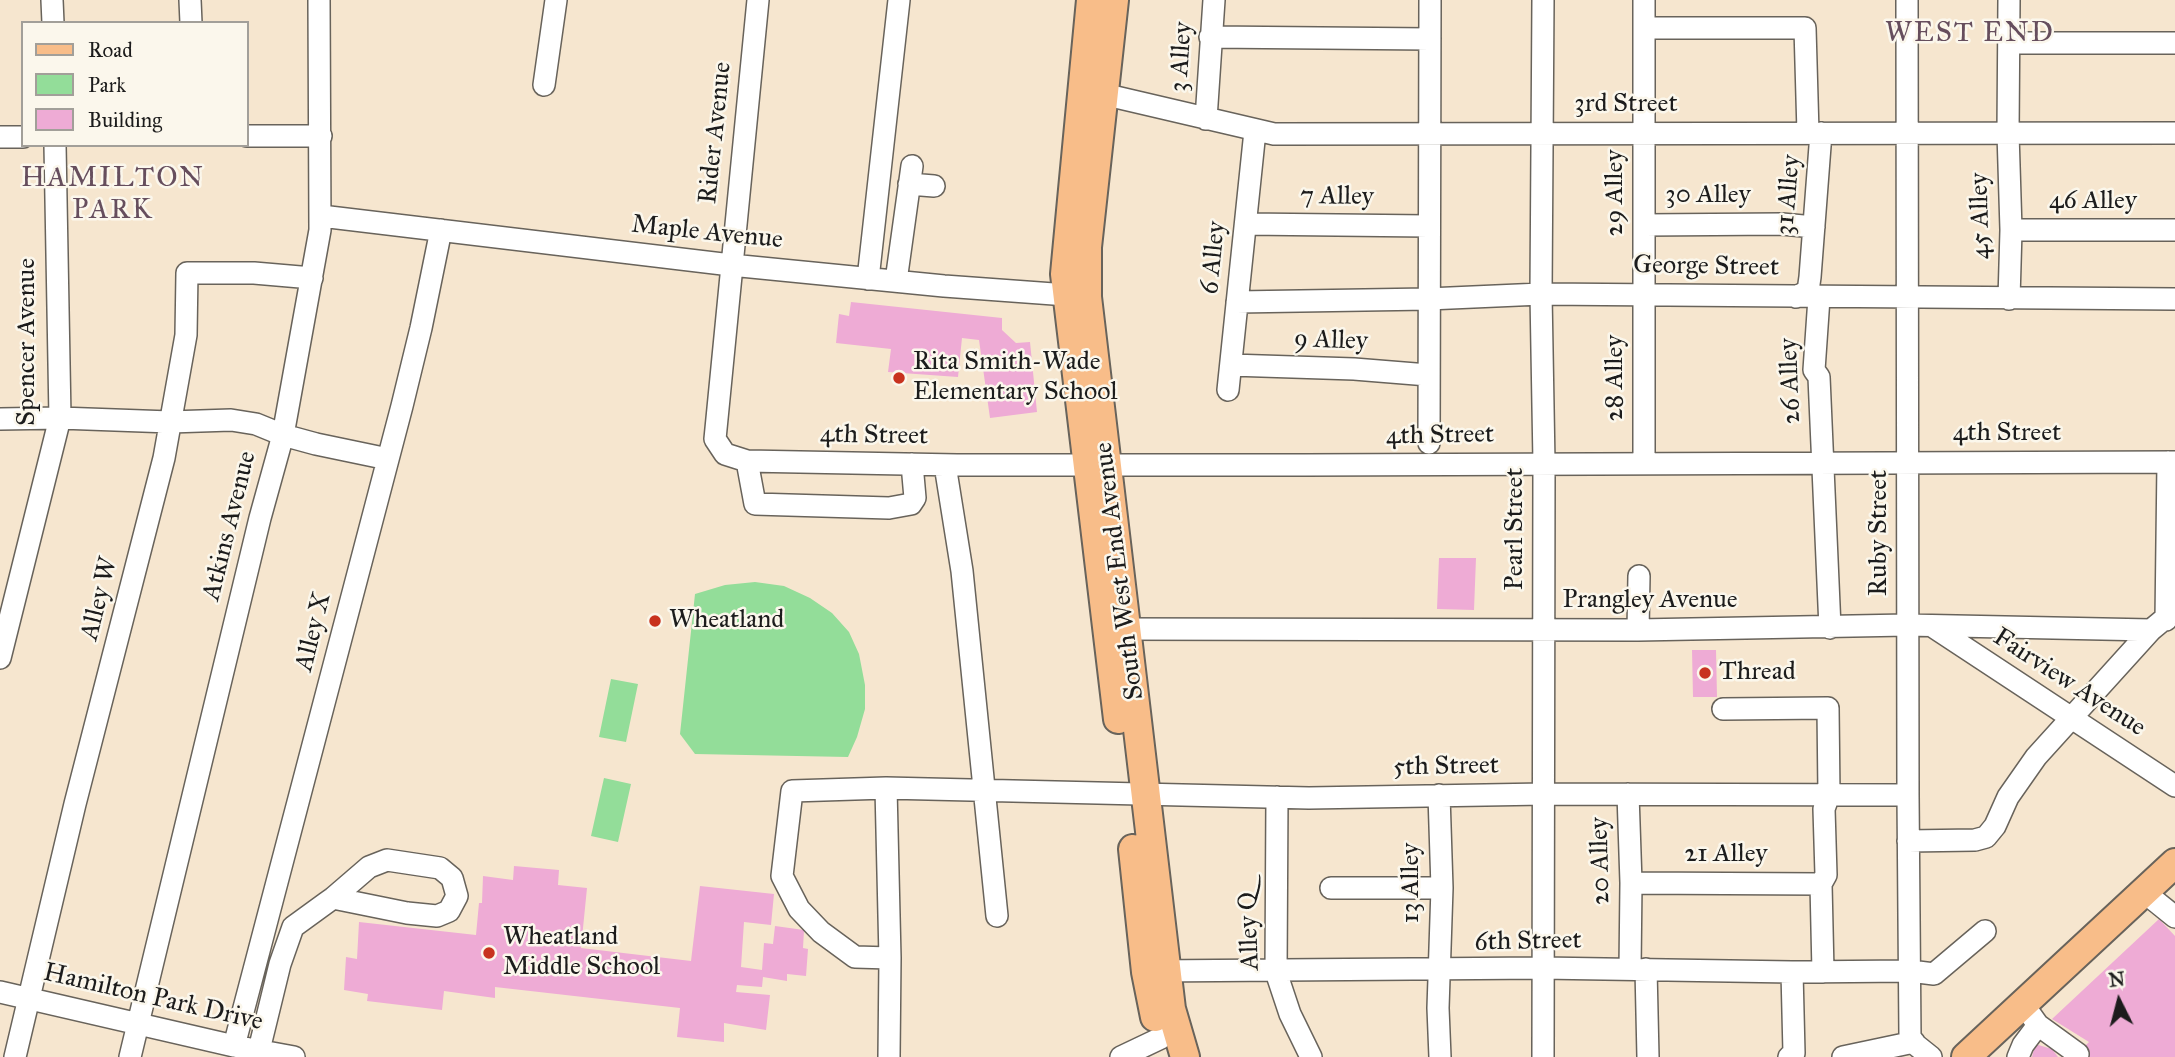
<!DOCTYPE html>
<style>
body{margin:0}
#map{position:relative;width:2175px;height:1057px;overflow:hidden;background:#f6e6cf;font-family:"IM FELL Great Primer",serif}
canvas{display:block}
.legend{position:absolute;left:21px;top:21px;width:228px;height:126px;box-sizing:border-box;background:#fbf7ec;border:2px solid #a29f99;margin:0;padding:9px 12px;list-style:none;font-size:21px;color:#1c1c1c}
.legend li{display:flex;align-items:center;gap:14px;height:35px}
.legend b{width:35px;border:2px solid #a29f99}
.north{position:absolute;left:2084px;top:966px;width:70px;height:70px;-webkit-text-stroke:5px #fbf7ec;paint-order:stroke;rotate:354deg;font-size:19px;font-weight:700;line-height:28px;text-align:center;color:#1c1c1c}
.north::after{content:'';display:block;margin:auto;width:24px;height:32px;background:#1c1c1c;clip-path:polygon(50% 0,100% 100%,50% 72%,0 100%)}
</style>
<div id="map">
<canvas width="2175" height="1057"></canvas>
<ul class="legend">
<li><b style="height:9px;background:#f8bd89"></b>Road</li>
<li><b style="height:19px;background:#93dd99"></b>Park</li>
<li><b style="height:19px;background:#eeabd5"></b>Building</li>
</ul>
<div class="north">N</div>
</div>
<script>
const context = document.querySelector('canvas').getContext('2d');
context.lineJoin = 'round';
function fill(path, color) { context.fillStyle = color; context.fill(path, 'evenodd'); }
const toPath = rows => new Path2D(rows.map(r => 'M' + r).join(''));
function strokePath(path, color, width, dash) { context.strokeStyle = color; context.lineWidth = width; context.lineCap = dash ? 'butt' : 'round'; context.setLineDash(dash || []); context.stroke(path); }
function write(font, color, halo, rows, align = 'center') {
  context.font = font + ' "IM FELL Great Primer",serif'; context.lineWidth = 5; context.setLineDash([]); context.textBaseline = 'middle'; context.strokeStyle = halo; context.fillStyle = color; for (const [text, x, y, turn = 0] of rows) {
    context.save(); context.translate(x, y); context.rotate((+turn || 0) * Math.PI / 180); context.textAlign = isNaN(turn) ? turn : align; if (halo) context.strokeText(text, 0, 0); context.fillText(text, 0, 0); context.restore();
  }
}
const green = toPath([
 [755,582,784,586,810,598,832,613,849,632,859,654,865,685,865,709,857,737,848,757,695,754,680,734,695,594,725,585],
 [611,679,638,684,626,742,599,737],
 [604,778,631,784,618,842,591,836]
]);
const building = toPath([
 [851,302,1002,318,1002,330,1016,343,1030,342,1037,412,990,418,979,340,962,338,958,377,888,372,891,349,836,343,839,314,849,316],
 [1439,558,1476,558,1474,610,1437,609],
 [1692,650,1716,650,1717,697,1693,697],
 [514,866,559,870,558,885,587,888,581,948,691,961,700,886,774,894,771,925,744,922,741,967,762,970,764,943,773,944,775,926,804,930,803,948,808,949,806,976,787,974,787,981,763,977,762,987,737,985,736,992,770,995,766,1030,724,1023,724,1042,677,1037,680,1008,495,987,495,998,444,991,442,1010,367,1001,368,994,344,990,346,957,357,959,359,922,476,935,479,903,482,903,483,876,513,880],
 [2159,919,2175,936,2175,1057,2074,1057,2089,1042,2052,1019],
 [2035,1044,2052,1049,2058,1057,2032,1057]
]);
const minor = toPath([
 [52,0,53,23],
 [190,0,191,23],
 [758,0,715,439,725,454,747,461,957,465,1305,465,2175,462],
 [1644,0,1644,462],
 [1907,0,1908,795,1910,1037,1916,1045,1931,1057],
 [2009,0,2008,133,2011,230,2009,299],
 [1644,28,1805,28,1808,133],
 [1210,37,1430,39],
 [2009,43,2175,43],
 [544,85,556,0],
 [1090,91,1274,134,2175,133],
 [1206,119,1214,0],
 [247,136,321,136],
 [0,137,23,137],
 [909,184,934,186],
 [321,216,731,265,944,286,1081,296],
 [1246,224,1428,226],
 [1644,225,1782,224,1814,227],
 [2011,230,2175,230],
 [868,279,899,0],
 [896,281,912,166],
 [1796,297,1808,291,1810,277,1821,133],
 [1819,298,1814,370,1819,377,1830,628],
 [1237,302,1428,299,1541,294,2175,299],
 [1231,365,1354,369,1428,375],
 [1228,390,1255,131],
 [0,419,60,418,170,422,231,420,256,424,283,435,316,444,388,459],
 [1429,443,1430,0],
 [747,461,755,504,889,508,911,504,915,498,912,464],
 [945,465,962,571,997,916],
 [2166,620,2168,462],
 [1932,626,2175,786],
 [1114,629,1638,630,1907,625,2151,630],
 [1638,630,1639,576],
 [0,658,60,418,55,145],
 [1723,709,1828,708,1829,795,1824,809,1826,875,1821,884,1823,972],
 [886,788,792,791,782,876,799,909,821,932,855,957,890,958],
 [1628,794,1631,883,1630,969],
 [1439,795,1442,888,1438,1008,1440,1057],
 [1277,797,1276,972,1290,1014,1311,1057],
 [1908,841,1975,840,1986,837,1995,826,2008,797,2036,757,2151,630,2175,610],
 [1631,883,1821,884],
 [1331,888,1442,888],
 [2144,892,2175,917],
 [1646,969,1648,1057],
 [1152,971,1542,968,1792,972,1910,971,1934,974,1985,931],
 [0,992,234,1046,294,1057],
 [2023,1004,2038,1025,2078,1054],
 [234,1046,402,406,421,328,441,230],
 [259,1050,280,964,293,927,326,903,333,898,369,867,387,860,440,868,452,878,457,896,449,911,437,916,407,913,333,898],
 [15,1057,75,804,164,458,186,335,187,273,254,273,312,278],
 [130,1057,260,518,283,435,320,230,319,0],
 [889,1057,890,958,886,788,1309,798,1544,794,1908,795],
 [1121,1057,1161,1038],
 [1543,1057,1544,463,1541,294,1543,0],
 [1789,1057,1794,1053,1792,972],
 [1843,1057,1914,1042],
 [2018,1057,2023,1045,2038,1025]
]);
const major = toPath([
 [1091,0,1065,274,1118,719],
 [1114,0,1087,247,1087,297,1171,1009,1185,1057],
 [1133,849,1146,972,1155,1017],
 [1966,1057,2175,863]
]);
const markers = [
 [899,378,7,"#c8321e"],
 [655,621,7,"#c8321e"],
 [1705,673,7,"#c8321e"],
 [489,953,7,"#c8321e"]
];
const streetNames = [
 ["3 Alley",1182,57,-86],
 ["3rd Street",1626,105],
 ["Rider Avenue",716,133,-84],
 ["29 Alley",1616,193,-90],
 ["31 Alley",1789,195,-85],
 ["30 Alley",1708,196],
 ["7 Alley",1337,197,1],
 ["46 Alley",2093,202],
 ["45 Alley",1981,216,-91],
 ["Maple Avenue",707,233,6],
 ["6 Alley",1214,258,-84],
 ["George Street",1706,267,1],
 ["9 Alley",1331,341,2],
 ["Spencer Avenue",28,342,-90],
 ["28 Alley",1616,378,-90],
 ["26 Alley",1791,381,-92],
 ["4th Street",2007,434],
 ["4th Street",874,436,1],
 ["4th Street",1440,436,-1],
 ["Atkins Avenue",230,526,-76],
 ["Pearl Street",1516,529,-90],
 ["Ruby Street",1880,533,-90],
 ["South West End Avenue",1120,571,-97],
 ["Alley W",100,599,-76],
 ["Prangley Avenue",1650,601],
 ["Alley X",314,632,-76],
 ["Fairview Avenue",2069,683,33],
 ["5th Street",1446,767,-1],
 ["21 Alley",1726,855],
 ["20 Alley",1601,861,-91],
 ["13 Alley",1412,883,-90],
 ["Alley Q",1250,931,-92],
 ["6th Street",1528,942,-1],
 ["Hamilton Park Drive",153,998,13]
];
const poiNames = [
 ["Rita Smith-Wade",913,363],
 ["Elementary School",913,393],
 ["Wheatland",669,621],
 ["Thread",1719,673],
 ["Wheatland",503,938],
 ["Middle School",503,968]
];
const neighbourhoodNames = [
 ["WEST END",1970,34],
 ["HAMILTON",113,179],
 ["PARK",113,211]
];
fill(green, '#93dd99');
fill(building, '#eeabd5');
strokePath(minor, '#68635b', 24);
strokePath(major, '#68635b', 32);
strokePath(minor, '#fff', 21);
strokePath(major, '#f8bd89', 28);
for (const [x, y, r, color] of markers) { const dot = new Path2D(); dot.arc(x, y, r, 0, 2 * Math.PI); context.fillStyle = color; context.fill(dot); strokePath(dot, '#fbf7ec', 2.5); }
write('26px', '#1c1c1c', '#fbf7ec', streetNames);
write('26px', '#1c1c1c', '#fbf7ec', poiNames, 'left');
context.letterSpacing = '2px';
write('28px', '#664e5d', '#fbf7ec', neighbourhoodNames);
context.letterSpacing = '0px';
</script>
